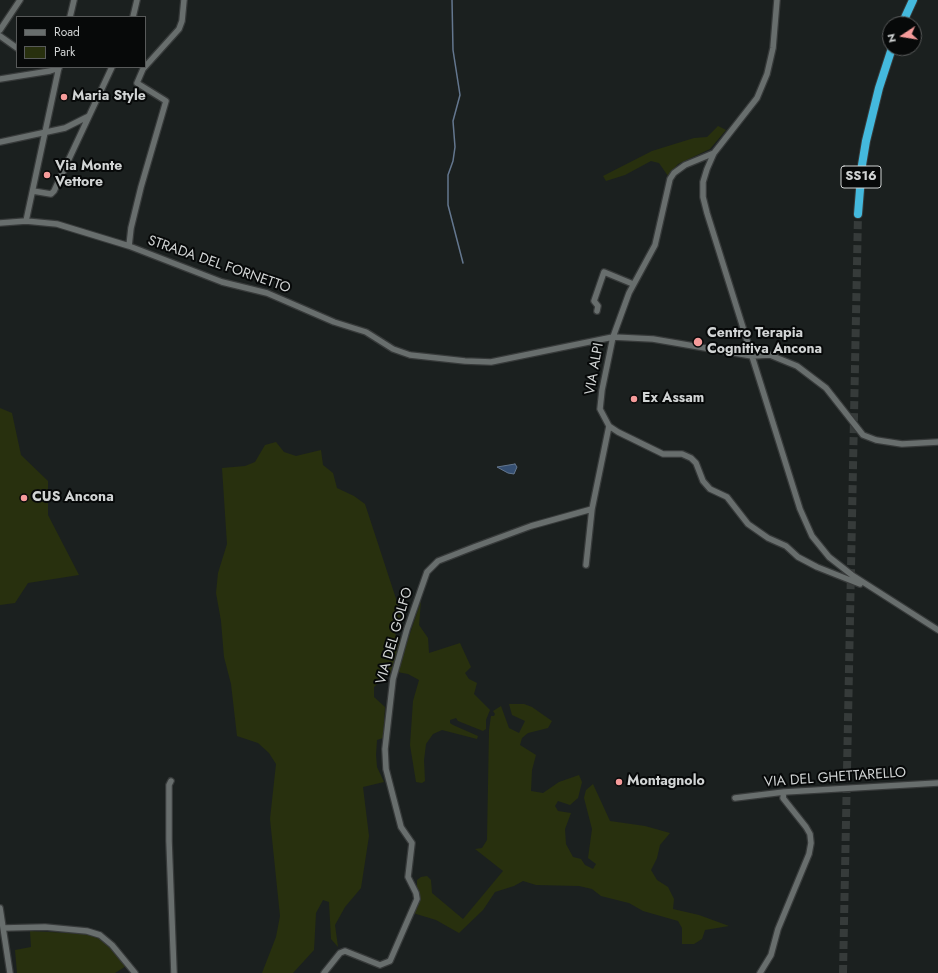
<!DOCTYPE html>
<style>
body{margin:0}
#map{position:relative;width:938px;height:973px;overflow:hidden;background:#1b201f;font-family:Jost,sans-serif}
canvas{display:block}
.legend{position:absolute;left:16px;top:16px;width:130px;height:52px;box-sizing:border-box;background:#070909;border:1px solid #585a5a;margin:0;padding:5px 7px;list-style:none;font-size:12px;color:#d1d4d4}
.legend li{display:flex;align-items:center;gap:8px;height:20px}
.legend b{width:20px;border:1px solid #585a5a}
.north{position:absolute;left:882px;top:16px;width:40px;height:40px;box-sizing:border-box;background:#070909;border:1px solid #585a5a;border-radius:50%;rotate:258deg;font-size:11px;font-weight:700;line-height:16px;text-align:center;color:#d1d4d4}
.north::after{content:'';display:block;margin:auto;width:14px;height:18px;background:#f59b9a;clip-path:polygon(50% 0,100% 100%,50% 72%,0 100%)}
</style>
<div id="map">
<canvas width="938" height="973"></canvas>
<ul class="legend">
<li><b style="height:5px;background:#686e6d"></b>Road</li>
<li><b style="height:11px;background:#28300e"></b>Park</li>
</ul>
<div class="north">N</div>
</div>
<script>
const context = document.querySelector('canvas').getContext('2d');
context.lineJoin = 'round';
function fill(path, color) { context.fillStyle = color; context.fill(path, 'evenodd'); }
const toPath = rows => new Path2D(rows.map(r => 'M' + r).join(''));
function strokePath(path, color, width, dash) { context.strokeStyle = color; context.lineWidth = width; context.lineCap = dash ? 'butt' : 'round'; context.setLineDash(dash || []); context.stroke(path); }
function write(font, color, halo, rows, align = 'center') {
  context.font = font + ' Jost,sans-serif'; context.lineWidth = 4; context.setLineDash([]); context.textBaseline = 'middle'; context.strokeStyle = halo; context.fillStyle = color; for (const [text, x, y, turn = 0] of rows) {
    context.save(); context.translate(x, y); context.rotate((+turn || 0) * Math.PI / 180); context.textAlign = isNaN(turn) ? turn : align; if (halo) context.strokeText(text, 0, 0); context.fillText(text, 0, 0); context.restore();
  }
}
const green = toPath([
 [718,126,726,130,710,149,678,164,668,176,659,163,651,161,625,175,606,181,603,176,652,151,694,138,707,137],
 [0,408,12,413,21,455,48,481,48,515,79,575,28,583,15,603,0,605],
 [276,442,284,452,296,456,321,450,323,465,333,473,337,488,354,496,365,504,402,617,396,623,394,630,396,636,402,638,390,675,386,676,374,687,374,697,385,707,383,738,377,740,376,755,377,767,384,782,363,787,369,836,361,888,345,907,335,925,338,947,331,939,329,902,323,900,316,913,314,950,293,973,262,973,276,937,280,916,270,819,276,764,269,753,258,743,237,736,231,684,224,657,221,621,216,593,218,573,227,544,222,468,245,466,255,462,265,445],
 [421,601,419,625,428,638,429,653,460,643,471,667,465,673,469,679,477,683,474,694,490,710,486,720,486,729,483,731,458,721,456,718,450,720,450,723,453,725,478,736,477,739,442,730,433,734,426,744,424,760,425,781,422,783,416,782,410,745,413,701,419,680,408,674,397,672],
 [509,704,524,704,532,707,552,721,548,728,528,733,522,738,520,745,536,755,532,770,531,791,543,793,559,782,579,775,582,782,578,798,570,805,558,801,555,806,558,811,571,813,565,829,566,844,573,857,581,859,585,865,593,869,596,864,588,858,592,829,584,798,586,790,593,784,610,821,645,826,670,833,660,845,657,858,651,870,657,880,668,887,674,899,673,909,699,915,729,926,705,930,702,939,694,944,682,944,682,928,678,921,643,911,629,903,601,896,592,889,579,886,536,885,523,881,514,886,495,892,483,910,459,933,436,920,413,913,417,892,417,880,421,877,427,876,431,880,432,893,463,919,503,871,475,849,482,848,487,840,489,730,491,716,494,716,495,714,493,711,501,706,509,728,519,733,525,721,512,715],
 [30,931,87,934,99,937,110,946,126,966,115,973,17,973,15,950,31,947]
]);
const water = toPath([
 [515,464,517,467,514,474,508,473,497,467,515,464]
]);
const stream = toPath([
 [452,0,453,50,460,95,453,121,455,147,453,161,448,175,448,205,463,263]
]);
const highwayTunnel = toPath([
 [843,973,858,214]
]);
const minor = toPath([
 [777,0,773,48,767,74,757,98,714,153,707,169,703,182,703,197,707,213,800,509,812,536,829,557,852,575,938,630],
 [70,17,74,0],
 [133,17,137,0],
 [0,30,20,0],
 [0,36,17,48],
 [0,79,50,71,59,68],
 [0,142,65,128,89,116],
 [714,153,685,165,674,173,670,179,655,245,629,293,613,337,602,390,600,409,609,426,618,432,663,454,682,454,691,458,696,463,703,481,710,489,727,497,748,524,768,538,786,546,798,557,817,567,860,584],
 [33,191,51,194,54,191,112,67],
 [26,221,59,67],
 [0,223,26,221,57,224,129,246,222,282,267,293,334,322,366,332,393,349,410,355,465,361,491,362,613,337,653,339,752,356,770,355,797,366,826,388,863,435,876,440,902,444,938,442],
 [129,246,131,228,141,187,166,101,137,83,143,69,179,29,182,21,184,0],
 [597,311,598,306,594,301,604,272,633,284],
 [586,565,592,509,609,426],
 [171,781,169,785,169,841,174,973],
 [735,798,784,792,938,783],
 [0,908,10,973],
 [4,928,45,927,87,931,100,935,112,945,135,973],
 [324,973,340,953,345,951,380,965,390,961,417,899,416,893,408,877,412,843,401,827,386,769,385,749,393,679,407,629,427,572,438,561,474,547,531,526,592,509],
 [760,973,771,955,778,929,809,854,811,843,810,834,806,827,783,798,784,792]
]);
const highway = toPath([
 [902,24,913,0],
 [858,214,862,165,866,141,879,88,892,48]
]);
const markers = [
 [64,97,4,"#f59b9a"],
 [47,175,4,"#f59b9a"],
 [698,342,5,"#f59b9a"],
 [634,399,4,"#f59b9a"],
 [24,498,4,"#f59b9a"],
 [619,782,4,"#f59b9a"]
];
const shields = [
 [861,177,40]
];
const shieldNames = [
 ["SS16",861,177]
];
const poiNames = [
 ["Maria Style",72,97],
 ["Via Monte",55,167],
 ["Vettore",55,183],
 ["Centro Terapia",707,334],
 ["Cognitiva Ancona",707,350],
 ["Ex Assam",642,399],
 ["CUS Ancona",32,498],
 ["Montagnolo",627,782]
];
const streetNames = [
 ["STRADA DEL FORNETTO",219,265,19],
 ["VIA ALPI",595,369,-80],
 ["VIA DEL GOLFO",395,636,-74],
 ["VIA DEL GHETTARELLO",835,778,-4]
];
fill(green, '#28300e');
fill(water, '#354f72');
strokePath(water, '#64778f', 1);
strokePath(stream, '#64778f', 1.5);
strokePath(highwayTunnel, '#363b3a', 8, [8, 4]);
strokePath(minor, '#373a3a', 8);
strokePath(highway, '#373a3a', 10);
strokePath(minor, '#686e6d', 5.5);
strokePath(highway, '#44b9dd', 8);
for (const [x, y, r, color] of markers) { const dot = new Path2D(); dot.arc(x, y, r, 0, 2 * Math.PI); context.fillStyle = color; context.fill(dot); strokePath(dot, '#070909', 1.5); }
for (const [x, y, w] of shields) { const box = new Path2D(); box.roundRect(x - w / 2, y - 11, w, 22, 3); context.fillStyle = '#070909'; context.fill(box); strokePath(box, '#d1d4d4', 1); }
write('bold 13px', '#d1d4d4', null, shieldNames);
write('bold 14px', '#d1d4d4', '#070909', poiNames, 'left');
write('14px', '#d1d4d4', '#070909', streetNames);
</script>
